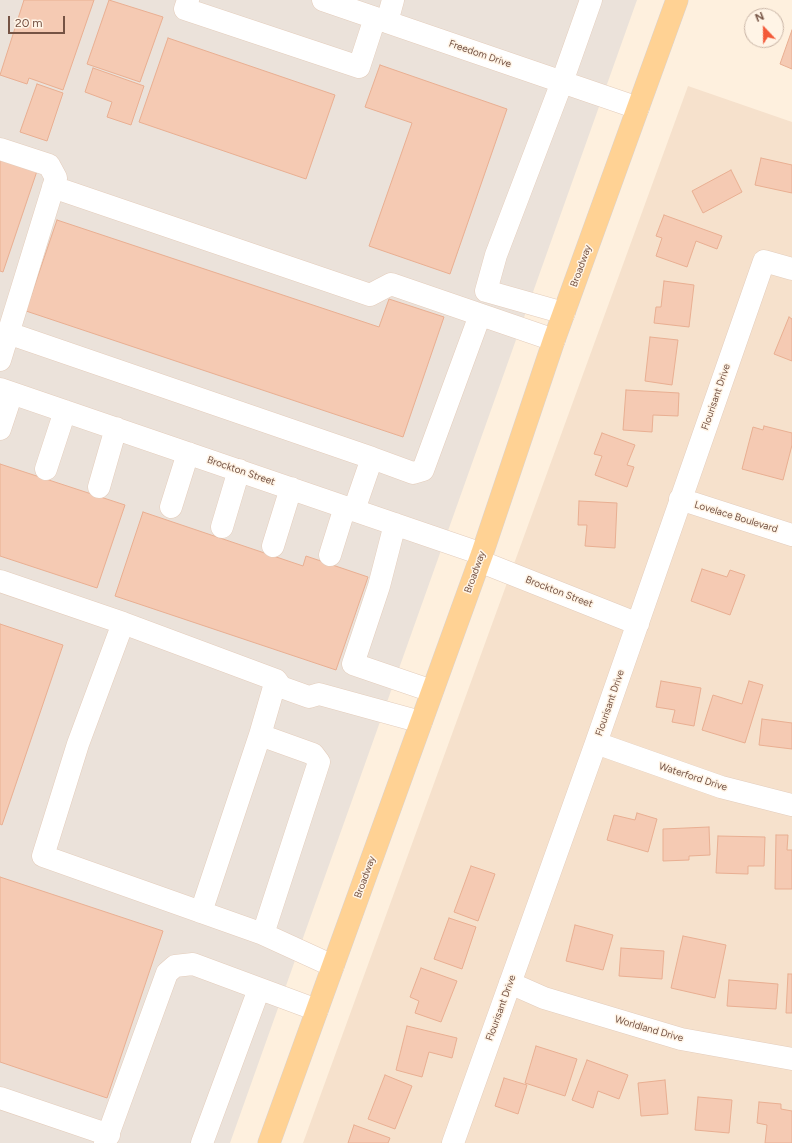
<!DOCTYPE html>
<style>
body{margin:0}
#map{position:relative;width:792px;height:1143px;overflow:hidden;background:#fef0de;font-family:Figtree,sans-serif}
canvas{display:block}
.north{position:absolute;left:744px;top:8px;width:40px;height:40px;box-sizing:border-box;background:#fff4e6;border:1px solid #c8b4a5;border-radius:50%;rotate:338deg;font-size:11px;font-weight:700;line-height:16px;text-align:center;color:#755344}
.north::after{content:'';display:block;margin:auto;width:14px;height:18px;background:#f35938;clip-path:polygon(50% 0,100% 100%,50% 72%,0 100%)}
.scale{position:absolute;left:8px;top:16px;width:57px;height:18px;box-sizing:border-box;border:2px solid #755344;border-top:0;padding-left:5px;font-size:12px;line-height:14px;white-space:nowrap;color:#755344;-webkit-text-stroke:3px #fff4e6;paint-order:stroke}
</style>
<div id="map">
<canvas width="792" height="1143"></canvas>
<div class="north">N</div>
<div class="scale">20 m</div>
</div>
<script>
const context = document.querySelector('canvas').getContext('2d');
context.lineJoin = 'round';
function fill(path, color) { context.fillStyle = color; context.fill(path, 'evenodd'); }
const toPath = rows => new Path2D(rows.map(r => 'M' + r).join(''));
function strokePath(path, color, width, dash) { context.strokeStyle = color; context.lineWidth = width; context.lineCap = dash ? 'butt' : 'round'; context.setLineDash(dash || []); context.stroke(path); }
function write(font, color, halo, rows, align = 'center') {
  context.font = font + ' Figtree,sans-serif'; context.lineWidth = 3; context.setLineDash([]); context.textBaseline = 'middle'; context.strokeStyle = halo; context.fillStyle = color; for (const [text, x, y, turn = 0] of rows) {
    context.save(); context.translate(x, y); context.rotate((+turn || 0) * Math.PI / 180); context.textAlign = isNaN(turn) ? turn : align; if (halo) context.strokeText(text, 0, 0); context.fillText(text, 0, 0); context.restore();
  }
}
const residential = toPath([
 [688,86,792,122,792,1143,303,1143]
]);
const industrial = toPath([
 [0,0,637,0,230,1143,0,1143]
]);
const building = toPath([
 [24,0,94,0,63,90,29,78,27,84,0,75,24,0],
 [109,0,163,17,140,82,87,64,109,0],
 [792,30,792,69,780,64,792,30],
 [168,38,335,95,306,179,139,122,168,38],
 [380,65,507,109,450,274,369,246,412,123,365,107,380,65],
 [93,68,144,86,131,125,107,117,112,102,85,92,93,68],
 [37,84,63,93,47,141,20,132,37,84],
 [0,156,38,168,3,272,0,271,0,156],
 [761,158,792,165,792,193,755,185,761,158],
 [731,170,742,192,703,213,692,191,731,170],
 [664,215,722,236,717,249,696,241,687,267,656,256,662,238,656,236,664,215],
 [57,220,379,327,389,299,444,317,403,437,26,311,57,220],
 [664,281,694,285,689,327,654,323,656,307,661,307,664,281],
 [789,317,792,319,792,361,774,354,789,317],
 [650,337,678,340,672,385,645,381,650,337],
 [626,390,679,393,678,416,653,415,652,432,623,430,626,390],
 [764,426,792,433,792,445,783,480,742,469,753,427,763,430,764,426],
 [602,433,635,445,627,465,634,467,627,487,595,475,602,456,594,454,602,433],
 [0,464,125,505,97,588,0,556,0,464],
 [579,501,617,503,615,548,585,546,587,525,578,525,579,501],
 [143,512,303,566,306,556,368,577,336,670,115,596,143,512],
 [702,569,727,577,730,570,745,575,730,615,691,601,702,569],
 [0,624,63,645,2,825,0,824,0,624],
 [661,681,701,688,694,726,672,722,675,710,656,707,661,681],
 [749,681,763,685,745,743,702,730,713,695,742,704,749,681],
 [762,719,792,723,792,749,759,745,762,719],
 [637,813,657,819,648,852,607,840,614,815,635,820,637,813],
 [709,827,710,855,689,856,689,860,663,861,663,829,709,827],
 [776,835,788,835,787,850,792,850,792,889,775,889,776,835],
 [718,836,765,837,764,866,748,866,748,874,716,873,718,836],
 [471,866,495,874,478,921,454,912,471,866],
 [0,877,163,931,107,1098,0,1062,0,877],
 [449,918,476,927,462,969,434,959,449,918],
 [575,925,613,935,603,970,566,961,575,925],
 [683,936,726,945,715,998,671,988,683,936],
 [621,948,664,951,662,979,619,976,621,948],
 [421,968,457,981,441,1022,415,1013,419,1001,410,997,421,968],
 [788,974,792,974,792,1013,786,1013,788,974],
 [729,980,778,984,776,1009,727,1006,729,980],
 [407,1026,457,1038,452,1058,429,1052,422,1077,396,1070,407,1026],
 [536,1046,577,1059,565,1096,525,1083,536,1046],
 [587,1060,628,1075,619,1099,598,1091,593,1108,572,1100,587,1060],
 [385,1075,412,1086,395,1129,368,1119,385,1075],
 [504,1078,527,1085,518,1114,495,1106,504,1078],
 [665,1080,668,1114,641,1116,638,1083,665,1080],
 [698,1097,732,1100,729,1133,695,1130,698,1097],
 [759,1102,781,1104,781,1109,792,1111,792,1143,765,1143,767,1125,757,1123,759,1102],
 [354,1125,390,1138,388,1143,348,1143,354,1125]
]);
const minor = toPath([
 [188,0,185,9,359,67,375,18],
 [323,0,638,108],
 [387,22,393,0],
 [0,149,49,165,56,178,0,360],
 [53,187,370,295,391,284,554,340],
 [564,313,486,291,496,255,562,82,591,0],
 [8,333,372,458],
 [0,389,482,554],
 [0,429,12,393],
 [46,469,65,411],
 [99,487,116,428],
 [680,499,792,535],
 [171,507,188,453],
 [354,510,372,458,413,473,423,470,480,315],
 [395,524,379,586,353,664,432,691],
 [222,527,239,470],
 [273,546,291,488],
 [330,555,345,507],
 [479,561,638,624],
 [0,581,123,623],
 [596,743,721,787,792,805],
 [201,912,260,735],
 [263,934,319,762,313,754,260,735,276,680],
 [333,966,263,934,43,856,78,744,123,623,276,680,281,687,309,697,319,694,421,722],
 [510,983,544,998,681,1039,792,1059],
 [0,1098,109,1135],
 [105,1143,167,973,175,966,193,964,317,1010],
 [202,1143,259,989],
 [453,1143,596,743,764,261,792,269]
]);
const major = toPath([
 [269,1143,482,554,554,340,677,0]
]);
const streetNames = [
 ["Freedom Drive",480,54,19],
 ["Broadway",581,266,-70],
 ["Flourisant Drive",716,397,-71],
 ["Brockton Street",241,471,19],
 ["Lovelace Boulevard",736,517,17],
 ["Broadway",475,572,-70],
 ["Brockton Street",559,592,21],
 ["Flourisant Drive",610,703,-71],
 ["Waterford Drive",693,777,18],
 ["Broadway",365,877,-70],
 ["Flourisant Drive",501,1008,-70],
 ["Worldland Drive",649,1029,16]
];
fill(residential, '#f6e1cc');
fill(industrial, '#ebe2da');
fill(building, '#f5cab3');
strokePath(building, '#e9af92', 1);
strokePath(minor, '#e4cdbc', 23);
strokePath(major, '#dbd2ce', 23);
strokePath(minor, '#fff', 22);
strokePath(major, '#ffd294', 22);
write('10px', '#755344', '#fff4e6', streetNames);
</script>
